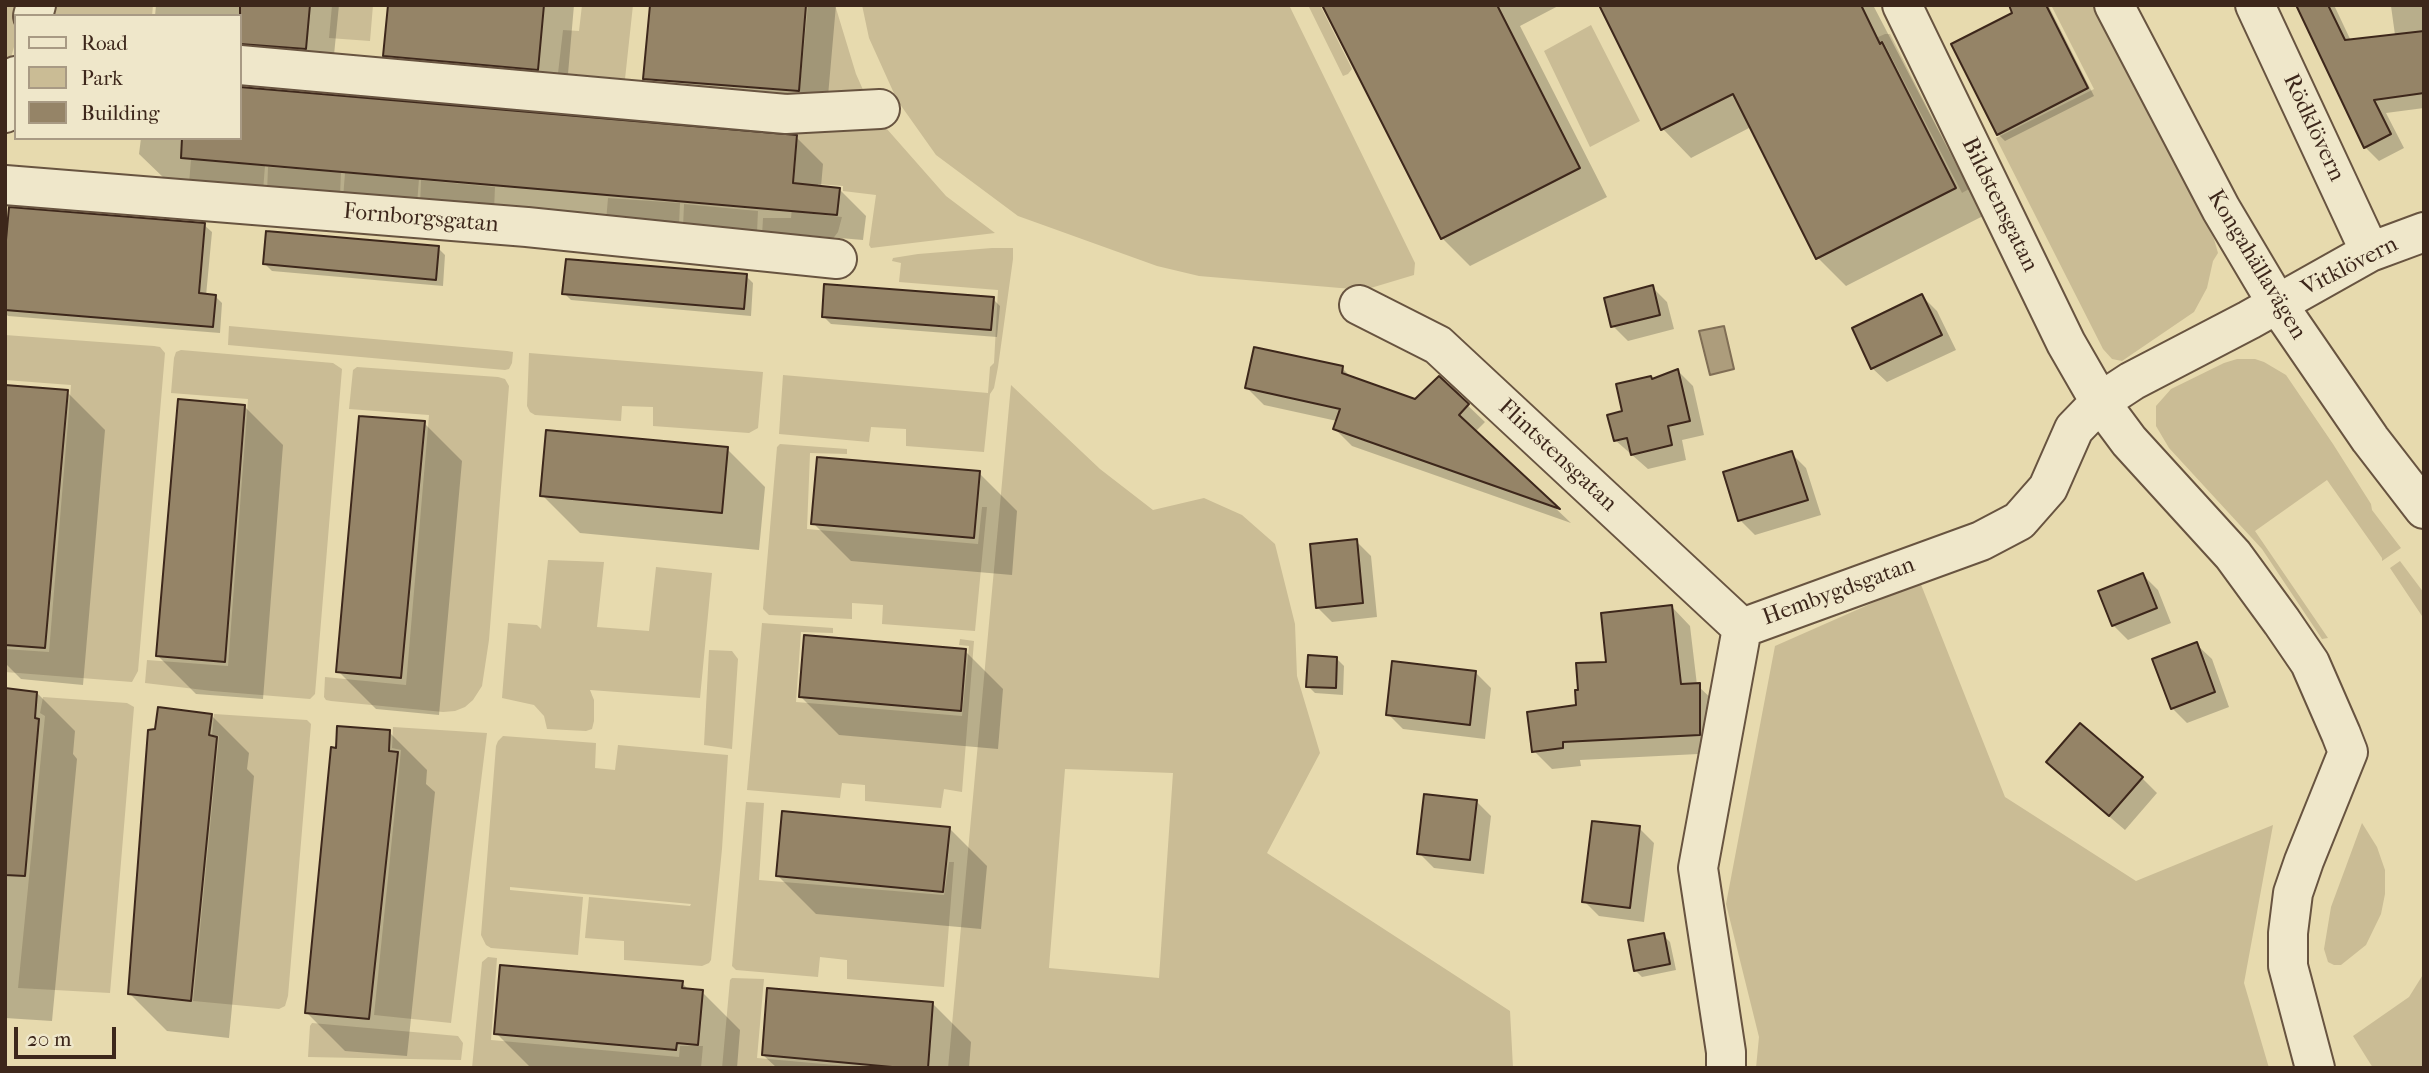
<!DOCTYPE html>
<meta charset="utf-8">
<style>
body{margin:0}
#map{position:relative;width:2429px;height:1073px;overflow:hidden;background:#e7daae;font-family:"IM FELL French Canon",serif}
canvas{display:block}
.frame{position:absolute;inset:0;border:7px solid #3d271b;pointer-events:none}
.legend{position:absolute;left:14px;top:14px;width:228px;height:126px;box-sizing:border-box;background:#efe7ca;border:2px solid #a89a84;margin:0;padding:9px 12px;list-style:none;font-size:21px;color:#3d271b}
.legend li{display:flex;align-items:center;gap:14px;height:35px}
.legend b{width:35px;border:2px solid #a89a84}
.scale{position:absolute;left:14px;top:1027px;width:102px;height:32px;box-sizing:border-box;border:4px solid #3d271b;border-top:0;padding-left:9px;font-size:21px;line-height:24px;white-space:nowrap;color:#3d271b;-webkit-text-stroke:5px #efe7ca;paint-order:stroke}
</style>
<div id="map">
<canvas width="2429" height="1073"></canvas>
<div class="frame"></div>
<ul class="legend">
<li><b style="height:9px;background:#efe7ca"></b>Road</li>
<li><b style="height:19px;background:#cabc95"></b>Park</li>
<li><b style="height:19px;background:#958467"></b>Building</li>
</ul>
<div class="scale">20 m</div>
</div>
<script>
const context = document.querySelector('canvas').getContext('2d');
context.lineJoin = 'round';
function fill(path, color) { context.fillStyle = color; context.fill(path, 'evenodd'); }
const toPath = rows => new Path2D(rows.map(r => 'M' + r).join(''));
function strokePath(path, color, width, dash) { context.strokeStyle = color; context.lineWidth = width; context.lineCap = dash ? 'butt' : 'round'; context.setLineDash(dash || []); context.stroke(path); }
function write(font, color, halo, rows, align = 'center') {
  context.font = font + ' "IM FELL French Canon",serif'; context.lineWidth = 7; context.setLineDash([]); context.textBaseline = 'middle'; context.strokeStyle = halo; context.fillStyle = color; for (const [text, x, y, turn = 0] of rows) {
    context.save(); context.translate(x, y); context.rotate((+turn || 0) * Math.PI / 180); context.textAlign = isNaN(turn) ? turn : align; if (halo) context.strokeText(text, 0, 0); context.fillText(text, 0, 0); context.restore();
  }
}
const green = toPath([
 [5,5,25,5,16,16,16,40,5,78],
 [52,5,153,5,152,16,49,16],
 [332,5,373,5,370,41,329,38],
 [582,5,633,5,625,79,558,73,563,30,579,31],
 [808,5,835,5,856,74,864,92,798,107],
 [862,5,1289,5,1415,263,1414,275,1364,290,1199,276,1157,266,1018,216,936,155,897,100,869,38],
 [1308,5,1320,5,1352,69,1348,74,1343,76],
 [2051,5,2096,5,2214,239,2218,253,2213,261,2207,288,2194,312,2122,361,2112,359,2103,349,1996,138,2094,89],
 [1591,25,1640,121,1590,147,1544,51],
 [1885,34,1890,34,1969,189,1962,193,1883,41,1843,59,1844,52],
 [879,120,946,196,995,233,871,248,869,245,876,195,843,191,843,186,818,184,815,214,842,217,838,232,832,240,762,235,763,218,791,218,799,122],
 [191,159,265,166,263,191,189,184],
 [268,167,341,172,340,197,267,192],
 [345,173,419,179,417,205,343,198],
 [421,180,495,187,494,211,420,205],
 [608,198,680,203,679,226,606,221],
 [684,204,758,211,757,233,683,227],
 [992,248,1013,248,1013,259,998,367,994,388,990,394,984,452,906,446,906,429,871,427,869,442,779,434,783,375,988,393,990,367,994,363,998,290,899,282,901,263,892,261,893,258,918,254],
 [229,326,507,351,513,352,512,363,509,369,505,370,228,345],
 [5,335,154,346,160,347,165,353,138,671,132,682,5,672,5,649,49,652,71,385,5,380],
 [181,350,333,363,342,369,315,694,310,699,212,691,145,683,147,660,228,666,248,399,171,393,174,358,176,352],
 [529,353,763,372,758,428,749,433,653,426,653,407,622,406,621,421,535,415,530,412,527,406],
 [2237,359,2255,359,2264,362,2286,375,2333,444,2371,504,2372,510,2401,548,2382,561,2382,558,2327,480,2255,531,2328,638,2322,639,2262,549,2169,448,2156,426,2156,406,2171,389,2224,363],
 [357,367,498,377,505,379,509,386,489,640,482,686,473,700,465,707,455,711,443,712,331,701,326,700,324,697,325,677,406,685,429,415,349,409,353,370],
 [1011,385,1100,469,1153,510,1204,498,1242,515,1275,544,1295,624,1297,676,1320,753,1267,853,1510,1011,1513,1068,948,1068],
 [1065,769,1173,773,1159,978,1049,968],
 [780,444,847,449,847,454,810,453,807,529,978,544,982,507,987,507,975,631,882,624,883,605,852,603,852,619,769,615,763,609,777,447],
 [548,560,604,562,597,627,649,631,656,567,712,573,700,698,590,690,594,700,594,721,592,729,586,731,547,729,544,716,534,705,502,698,508,623,537,625,541,629],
 [2400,561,2424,593,2424,619,2390,568],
 [1920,582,2005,797,2136,881,2273,825,2244,983,2269,1068,1756,1068,1759,1037,1726,904,1775,646],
 [762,623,833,628,833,633,801,632,796,702,962,716,969,646,959,645,960,639,974,641,962,792,944,789,941,808,865,801,865,785,842,783,840,798,747,790],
 [709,650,732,651,738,659,732,749,704,745],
 [43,697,127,703,134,707,110,993,18,988,45,716,40,713],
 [214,714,307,720,311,724,288,996,285,1006,279,1009,193,1001,219,736,212,735],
 [393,727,487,733,451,1023,374,1015,401,750,392,748],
 [503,736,596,743,595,768,615,770,618,745,728,755,722,849,711,960,709,963,702,966,624,960,624,941,585,938,589,897,690,906,691,904,510,887,510,890,583,897,578,955,491,948,486,945,481,935,496,746,498,741],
 [746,802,764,803,759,880,944,895,949,862,954,862,944,987,847,979,847,960,820,957,818,977,736,970,732,966],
 [2362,823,2377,847,2385,870,2385,894,2381,914,2366,945,2341,965,2334,965,2328,962,2324,949,2331,907],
 [488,957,497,958,491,1040,679,1057,680,1046,703,1046,701,1068,472,1068,482,962],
 [2424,973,2424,1068,2373,1068,2353,1036,2409,997],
 [732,978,764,979,757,1058,868,1068,722,1068,730,980],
 [312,1023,458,1036,463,1043,461,1060,308,1057,310,1026]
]);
const water = toPath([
 [1724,326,1734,369,1710,375,1699,331,1724,326]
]);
const shadow = toPath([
 [156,5,339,5,332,75,249,78,245,89,796,137,823,164,821,187,839,189,866,216,863,240,166,180,139,154,141,138,240,138,240,16,155,16],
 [389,5,574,5,566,97,413,84,385,55],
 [652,5,836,5,826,119,673,107,645,79],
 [1324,5,1560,5,1520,26,1607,197,1470,266,1442,238],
 [1601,5,1873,5,1983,216,1846,286,1818,258,1751,127,1691,158,1663,129],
 [2027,5,2048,5,2094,96,2005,141,1998,134],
 [2297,5,2334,5,2351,41,2395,35,2391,6,2424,5,2424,108,2386,113,2404,148,2379,161,2365,147],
 [204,225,212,232,206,296,215,296,222,303,220,333,8,316,5,313,5,265],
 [438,248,445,255,443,286,272,271,265,264],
 [746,276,753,283,751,316,571,300,564,293],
 [1652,287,1667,302,1674,329,1628,341,1613,326],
 [1922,296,1937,311,1956,350,1887,382,1872,368],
 [993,299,1000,306,997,337,831,324,824,317],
 [1342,368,1353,379,1416,401,1439,378,1485,422,1475,432,1571,523,1352,446,1335,429,1337,421,1264,405,1247,388],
 [1678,371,1693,386,1704,435,1682,440,1686,460,1648,469,1615,440,1624,412,1653,381],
 [5,387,67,392,105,430,83,685,21,679,5,663],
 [245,407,283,445,263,699,196,694,158,656],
 [424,423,462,461,439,715,376,709,338,671],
 [727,449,765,487,759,550,580,533,542,495],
 [1791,453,1806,468,1821,515,1755,535,1740,520,1725,473],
 [979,473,1017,511,1012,575,851,561,813,523],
 [1356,541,1371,556,1377,617,1332,622,1317,607],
 [2143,575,2158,590,2171,623,2128,640,2113,625],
 [1672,607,1690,626,1697,685,1717,704,1718,753,1580,760,1581,766,1552,769,1534,751,1578,706,1580,692,1608,664],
 [2197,645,2212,659,2229,707,2187,723,2172,708],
 [965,651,1003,689,998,749,839,735,801,697],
 [1336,658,1344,666,1343,695,1315,693,1308,686],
 [1476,673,1491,688,1485,739,1403,729,1388,714],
 [5,689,37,693,75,731,73,754,77,759,52,1021,5,1018],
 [211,715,249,753,247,769,254,776,229,1038,167,1031,129,993],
 [389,732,427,770,426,784,435,792,407,1056,345,1051,307,1013],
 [2063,777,2142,778,2157,793,2125,830],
 [1476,801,1491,816,1484,874,1434,868,1419,853],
 [949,828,987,866,981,929,816,914,778,876],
 [1639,828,1654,843,1644,922,1599,916,1584,901],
 [1663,935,1670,942,1676,970,1642,977,1635,970],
 [682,983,690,991,702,992,740,1030,737,1068,531,1068,496,1033],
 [933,1004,971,1042,969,1068,777,1068,763,1055]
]);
const building = toPath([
 [240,5,310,5,306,49,240,44,240,5],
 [388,5,544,5,538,70,383,56,388,5],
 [650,5,806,5,799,91,643,79,650,5],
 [1322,5,1497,5,1580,168,1441,239,1322,5],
 [1599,5,1861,5,1880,44,1882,42,1956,188,1816,259,1733,94,1661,130,1599,5],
 [2009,5,2046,5,2088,88,1997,135,1951,44,2012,13,2009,5],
 [2296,5,2328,5,2345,40,2424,31,2424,93,2374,100,2391,134,2364,148,2296,5],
 [240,87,797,135,793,183,840,188,837,215,181,158,182,138,240,138,240,87],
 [9,207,205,223,199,293,216,295,213,327,5,310,5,251,9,207],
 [266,231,439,246,436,280,263,264,266,231],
 [566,259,747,274,744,309,562,294,566,259],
 [824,284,994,297,991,330,822,317,824,284],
 [1653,285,1660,315,1611,327,1604,298,1653,285],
 [1922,294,1942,335,1871,369,1852,328,1922,294],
 [1254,347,1343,366,1342,373,1415,399,1439,376,1469,404,1459,415,1560,509,1333,429,1340,409,1245,388,1254,347],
 [1678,369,1690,421,1668,426,1672,445,1631,455,1627,438,1614,441,1607,415,1622,411,1616,384,1651,376,1652,379,1678,369],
 [5,385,68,390,45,648,5,645,5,385],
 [178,399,245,405,225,662,156,656,178,399],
 [359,416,425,421,401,678,336,672,359,416],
 [546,430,728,447,722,513,540,496,546,430],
 [1792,451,1808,500,1738,521,1723,472,1792,451],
 [817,457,980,471,974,538,811,524,817,457],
 [1357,539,1363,603,1316,608,1310,544,1357,539],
 [2143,573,2157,608,2112,626,2098,591,2143,573],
 [1672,605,1681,684,1700,683,1700,735,1563,742,1563,748,1532,752,1527,712,1576,705,1575,690,1578,690,1576,663,1606,662,1601,613,1672,605],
 [804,635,966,649,961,711,799,697,804,635],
 [2197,642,2215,692,2171,709,2152,659,2197,642],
 [1308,655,1337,657,1336,688,1306,687,1308,655],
 [1392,661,1476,671,1470,725,1386,715,1392,661],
 [5,688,37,692,35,718,39,719,25,876,5,875,5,688],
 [158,707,212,714,209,735,217,737,191,1001,128,994,148,730,155,729,158,707],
 [2080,723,2143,777,2109,816,2046,762,2080,723],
 [337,726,390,730,389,751,398,752,369,1019,305,1013,331,747,336,748,337,726],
 [1424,794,1477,800,1470,860,1417,854,1424,794],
 [782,811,950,827,943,892,776,876,782,811],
 [1592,821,1640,826,1630,908,1582,902,1592,821],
 [1664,933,1670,964,1634,971,1628,940,1664,933],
 [500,965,683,981,682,988,703,990,698,1045,677,1043,676,1050,494,1034,500,965],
 [767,988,933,1002,928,1068,903,1068,762,1055,767,988]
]);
const minor = toPath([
 [1902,5,2066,343,2100,402,2129,441,2233,555,2282,622,2310,663,2341,734,2348,752,2304,861,2293,893,2288,933,2288,966,2315,1068],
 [2114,5,2221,209,2278,305,2370,439,2424,509],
 [2255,5,2370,252],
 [33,16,36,5],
 [240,65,786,114,880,109],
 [5,113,16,76],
 [5,185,527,227,837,259],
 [1359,305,1438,345,1742,628],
 [1742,628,1981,541,2019,521,2048,488,2074,429,2100,402,2132,381,2249,320,2370,252,2424,232],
 [1726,1068,1726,1052,1698,868,1742,628]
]);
const streetNames = [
 ["Rödklövern",2313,128,65],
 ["Bildstensgatan",1999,205,64],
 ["Fornborgsgatan",421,219,5],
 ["Kongahällavägen",2256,265,59],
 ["Vitklövern",2350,267,-27],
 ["Flintstensgatan",1557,456,43],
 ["Hembygdsgatan",1839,592,-20]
];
fill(green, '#cabc95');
fill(water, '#ad9d7c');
strokePath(water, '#806e55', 2);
fill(shadow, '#0003');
fill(building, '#958467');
strokePath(building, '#3d271b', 2);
strokePath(minor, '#685440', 42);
strokePath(minor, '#efe7ca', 38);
write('23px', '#3d271b', '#efe7ca', streetNames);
</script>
